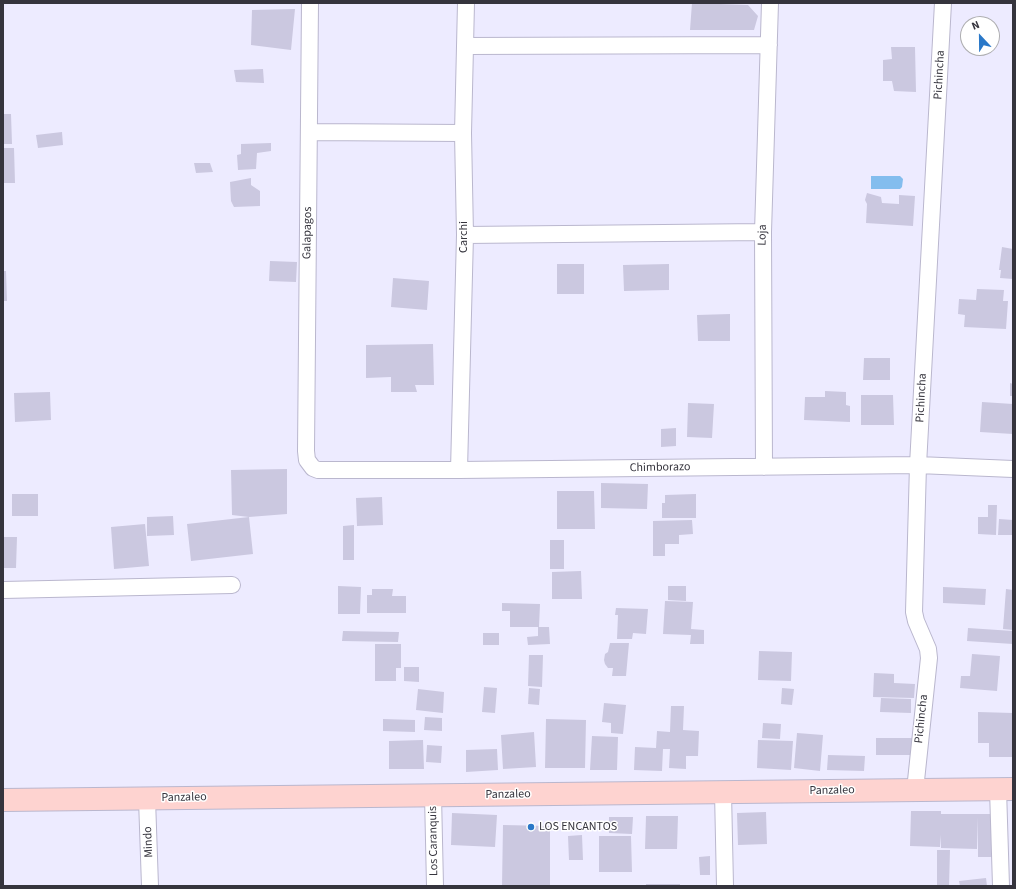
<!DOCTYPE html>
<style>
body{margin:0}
#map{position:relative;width:1016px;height:889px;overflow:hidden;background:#edebff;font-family:"Source Sans 3",sans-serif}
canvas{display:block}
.frame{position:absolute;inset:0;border:4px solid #35343d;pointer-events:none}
.north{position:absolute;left:960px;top:16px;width:40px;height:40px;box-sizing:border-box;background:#fff;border:1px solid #aeaeb1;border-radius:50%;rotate:338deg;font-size:11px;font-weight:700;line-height:16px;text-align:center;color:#35343d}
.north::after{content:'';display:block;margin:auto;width:14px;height:18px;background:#2a78c8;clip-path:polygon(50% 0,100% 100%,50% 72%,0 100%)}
</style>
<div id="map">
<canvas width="1016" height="889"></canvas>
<div class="frame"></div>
<div class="north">N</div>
</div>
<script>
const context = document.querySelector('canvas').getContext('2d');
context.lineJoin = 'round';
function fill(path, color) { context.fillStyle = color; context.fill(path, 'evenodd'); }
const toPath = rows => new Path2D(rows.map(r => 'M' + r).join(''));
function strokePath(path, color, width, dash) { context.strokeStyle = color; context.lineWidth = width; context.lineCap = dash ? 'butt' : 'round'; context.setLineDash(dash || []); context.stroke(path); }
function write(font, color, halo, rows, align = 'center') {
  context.font = font + ' "Source Sans 3",sans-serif'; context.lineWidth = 3; context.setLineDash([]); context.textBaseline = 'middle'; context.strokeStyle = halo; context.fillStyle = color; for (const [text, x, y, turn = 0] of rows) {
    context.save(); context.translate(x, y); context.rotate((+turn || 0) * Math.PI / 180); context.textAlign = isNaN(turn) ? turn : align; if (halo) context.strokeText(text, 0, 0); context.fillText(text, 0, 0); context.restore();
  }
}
const water = toPath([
 [871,176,900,176,903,179,902,187,900,189,871,189]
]);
const building = toPath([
 [692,3,748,5,758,16,754,30,690,30],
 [295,9,291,50,251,45,252,10],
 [891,47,915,47,916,92,894,91,892,81,883,81,883,60,892,59],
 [263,69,264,83,236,82,234,70],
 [3,114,11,114,12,144,3,144],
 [62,132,63,145,38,148,36,135],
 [271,143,271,151,257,153,256,169,238,170,237,155,241,154,241,144],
 [3,148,14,148,15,183,3,183],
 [194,163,210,163,213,172,196,173],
 [251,178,251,185,260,191,260,206,234,207,231,201,230,182],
 [867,193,881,197,882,203,899,204,899,195,915,196,913,226,866,223,867,204,865,200],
 [1002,247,1013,249,1013,279,1000,278,1001,270,999,270],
 [270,261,297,262,296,282,269,281],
 [557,264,584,264,584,294,557,294],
 [669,264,669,290,624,291,623,265],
 [3,271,6,271,7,301,3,301],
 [393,278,429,281,427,310,391,307],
 [977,289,1004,290,1003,301,1008,301,1006,329,964,327,965,315,958,314,959,299,976,300],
 [730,314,730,341,698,341,697,315],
 [433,344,434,385,415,385,417,392,391,392,391,377,366,378,366,345],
 [864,358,890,358,890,380,863,380],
 [1010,383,1013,384,1013,396,1010,396],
 [825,391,846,392,846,405,850,406,850,422,804,420,805,397,825,397],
 [50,392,51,420,15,422,14,393],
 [861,395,893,395,894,425,861,425],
 [982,402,1013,404,1013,434,980,432],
 [688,403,714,404,712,438,687,437],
 [676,428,676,446,661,447,661,429],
 [287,469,287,514,249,517,232,515,231,470],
 [601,483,648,484,647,509,601,508],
 [557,491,594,491,595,529,557,529],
 [12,494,38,494,38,516,12,516],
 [696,494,696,518,662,518,662,503,665,503,665,495],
 [382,497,383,525,357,526,356,498],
 [988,505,997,505,996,535,978,534,978,517,988,517],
 [173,516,174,535,147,536,147,517],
 [249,517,253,554,191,561,187,524],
 [999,519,1013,520,1013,535,998,535],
 [692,520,693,534,679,535,679,544,665,544,665,556,653,556,653,521],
 [145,524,149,566,114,569,111,527],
 [354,525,354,560,343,560,343,526],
 [3,537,17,537,16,568,3,568],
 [550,540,564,540,564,569,550,569],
 [581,571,582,599,552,599,552,572],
 [338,586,361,587,360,614,338,614],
 [668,586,686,586,686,601,668,600],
 [943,587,986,589,985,605,943,603],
 [372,589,393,589,392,596,406,596,406,613,367,613,367,595,372,595],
 [1006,589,1013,590,1013,630,1003,629],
 [665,601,693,602,691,629,704,630,704,644,690,644,691,635,663,634],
 [502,603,540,604,539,627,510,627,510,611,502,611],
 [616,608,648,609,646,634,633,633,632,639,617,639,618,615,615,615],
 [538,627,549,627,550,644,528,645,527,637,538,636],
 [968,628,1013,631,1013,644,967,641],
 [343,631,399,632,398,642,342,641],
 [483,633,499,633,499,645,483,645],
 [610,643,629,643,626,676,612,676,613,668,608,668,605,664,604,660,605,654,608,652],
 [375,644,401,644,401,668,396,668,396,681,375,681],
 [759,651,792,652,791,681,758,680],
 [972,654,1000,656,997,691,960,688,961,676,970,676],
 [529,655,543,655,542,687,528,686],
 [404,667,419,667,419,682,404,681],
 [874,673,894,674,894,683,915,684,914,698,873,697],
 [484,687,497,688,495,713,482,712],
 [529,688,540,689,539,705,528,704],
 [782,688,794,689,792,705,781,704],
 [418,689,444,692,443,713,416,710],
 [881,698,911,699,911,713,880,712],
 [604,703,626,705,623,734,611,733,611,723,602,722],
 [671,706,684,706,683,730,699,731,698,756,686,756,686,769,669,768,670,749,663,749,662,771,634,770,635,747,656,748,657,731,670,732],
 [978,712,1013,713,1013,757,989,757,989,743,978,743],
 [425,717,442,718,442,731,424,730],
 [383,719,415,720,415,732,383,731],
 [546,719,586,720,585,768,545,768],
 [763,723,781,724,780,739,762,738],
 [534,732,536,767,503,769,501,735],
 [797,733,823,735,820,771,794,768],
 [592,736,618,737,617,770,590,770],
 [876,738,914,738,914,755,876,755],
 [423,740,424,769,389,769,389,741],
 [758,740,793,741,791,770,757,768],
 [427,745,442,746,441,763,426,762],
 [497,749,498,770,466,772,466,750],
 [828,755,865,756,864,771,827,770],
 [911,811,941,811,941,814,998,814,998,857,978,857,978,817,977,849,941,848,941,835,940,847,910,846],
 [766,812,767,844,738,845,737,813],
 [452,813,497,815,495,847,451,845],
 [646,816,678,816,677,849,645,849],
 [609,817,633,817,632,834,609,833],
 [503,825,550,826,550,886,502,886],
 [582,835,583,860,569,860,568,836],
 [599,836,631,836,632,872,599,872],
 [937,850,950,850,949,886,937,886],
 [710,856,710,875,700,875,699,857],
 [986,878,987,886,960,886,959,881],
 [646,884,680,884,680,886,646,886]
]);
const street = toPath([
 [310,3,306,451,307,460,313,468,318,470,459,470,918,465,1013,469],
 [465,46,769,45],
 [309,132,463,133],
 [465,235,763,232],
 [764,467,763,232,770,3],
 [459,470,465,235,463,133,466,3],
 [3,590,232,585],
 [998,789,1001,886],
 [915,790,929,658,928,649,916,621,914,612,918,465,943,3],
 [723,792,725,886],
 [433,795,435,886],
 [147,799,150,886]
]);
const secondary = toPath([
 [3,800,1013,789]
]);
const markers = [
 [531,827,4,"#2a78c8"]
];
const streetNames = [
 ["Pichincha",940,75,-87],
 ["Galapagos",308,233,-89],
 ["Loja",763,235,-89],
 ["Carchi",464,237,-90],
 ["Pichincha",922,398,-87],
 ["Chimborazo",660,468,-1],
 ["Pichincha",922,719,-84],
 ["Panzaleo",832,791,-1],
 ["Panzaleo",508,795,-1],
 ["Panzaleo",184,798,-1],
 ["Los Caranquis",434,841,-91],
 ["Mindo",149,842,-92]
];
const poiNames = [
 ["LOS ENCANTOS",539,827]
];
fill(water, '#83bdee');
fill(building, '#cbc8e0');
strokePath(street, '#bab7ce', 18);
strokePath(secondary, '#bab7ce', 24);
strokePath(street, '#fff', 16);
strokePath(secondary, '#fed3d0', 22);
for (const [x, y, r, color] of markers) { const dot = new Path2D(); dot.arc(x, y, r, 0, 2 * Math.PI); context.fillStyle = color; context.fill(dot); strokePath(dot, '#fff', 1.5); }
write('12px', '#35343d', '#fff', streetNames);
write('12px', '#35343d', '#fff', poiNames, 'left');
</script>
